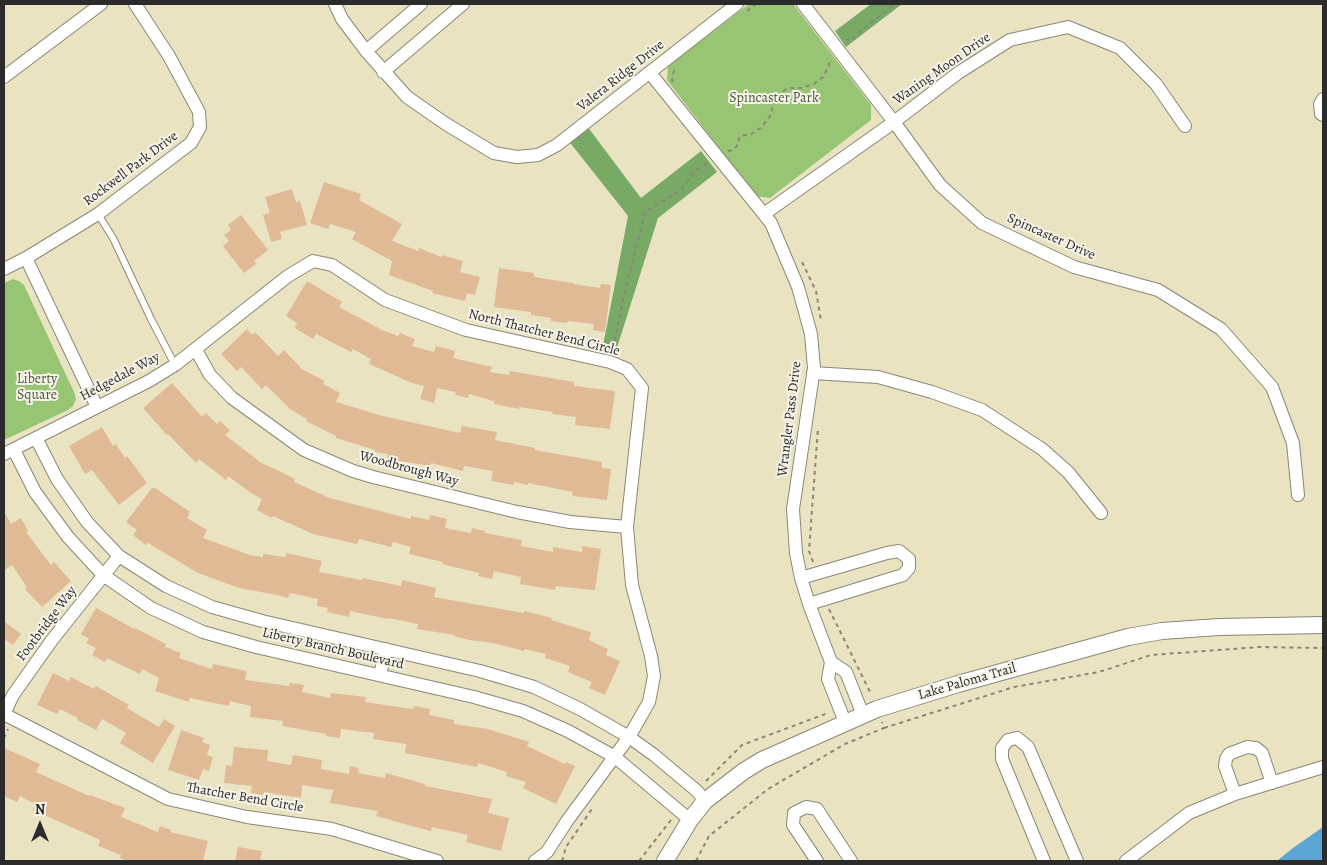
<!DOCTYPE html>
<style>
body{margin:0}
#map{position:relative;width:1327px;height:865px;overflow:hidden;background:#e9e3c2;font-family:Alegreya,serif}
canvas{display:block}
.frame{position:absolute;inset:0;border:5px solid #2b2b2b;pointer-events:none}
.north{position:absolute;left:15px;top:800px;width:50px;height:50px;-webkit-text-stroke:4px #f7f3e8;paint-order:stroke;rotate:0deg;font-size:14px;font-weight:700;line-height:20px;text-align:center;color:#2b2b2b}
.north::after{content:'';display:block;margin:auto;width:18px;height:22px;background:#2b2b2b;clip-path:polygon(50% 0,100% 100%,50% 72%,0 100%)}
</style>
<div id="map">
<canvas width="1327" height="865"></canvas>
<div class="frame"></div>
<div class="north">N</div>
</div>
<script>
const context = document.querySelector('canvas').getContext('2d');
context.lineJoin = 'round';
function fill(path, color) { context.fillStyle = color; context.fill(path, 'evenodd'); }
const toPath = rows => new Path2D(rows.map(r => 'M' + r).join(''));
function strokePath(path, color, width, dash) { context.strokeStyle = color; context.lineWidth = width; context.lineCap = dash ? 'butt' : 'round'; context.setLineDash(dash || []); context.stroke(path); }
function write(font, color, halo, rows, align = 'center') {
  context.font = font + ' Alegreya,serif'; context.lineWidth = 4; context.setLineDash([]); context.textBaseline = 'middle'; context.strokeStyle = halo; context.fillStyle = color; for (const [text, x, y, turn = 0] of rows) {
    context.save(); context.translate(x, y); context.rotate((+turn || 0) * Math.PI / 180); context.textAlign = isNaN(turn) ? turn : align; if (halo) context.strokeText(text, 0, 0); context.fillText(text, 0, 0); context.restore();
  }
}
const green = toPath([
 [749,4,793,4,871,105,871,120,770,198,756,196,667,80,668,66],
 [13,279,19,281,24,285,74,392,76,399,73,406,68,410,4,440,4,283]
]);
const forest = toPath([
 [871,4,902,4,846,47,835,31],
 [587,126,641,198,701,151,717,172,658,218,615,354,602,351,628,216,568,140]
]);
const water = toPath([
 [1323,827,1323,861,1277,861,1293,848]
]);
const building = toPath([
 [324,182,361,194,359,200,402,224,392,241,418,251,419,248,441,257,442,255,463,261,460,272,480,277,475,295,467,293,465,301,432,293,433,291,389,275,392,261,352,239,356,232,330,224,328,229,310,223],
 [292,189,296,202,300,201,307,225,280,232,282,239,271,242,263,215,270,213,265,197],
 [241,215,268,250,254,261,256,264,244,273,223,246,229,241,224,235,231,230,228,225],
 [499,268,534,273,534,277,573,283,573,284,600,288,601,284,611,285,605,332,593,330,594,324,568,321,567,323,551,321,551,318,531,315,531,312,494,307],
 [307,281,342,302,339,307,382,330,398,336,400,333,415,339,412,346,434,352,436,346,455,351,453,358,492,367,490,372,509,375,510,371,574,382,574,386,615,391,610,429,575,425,576,417,552,414,553,412,519,407,519,409,494,404,494,401,469,394,468,398,455,395,456,392,437,388,434,403,420,399,424,386,412,383,369,364,371,359,353,349,351,352,316,334,313,339,295,328,297,323,286,316],
 [247,329,252,335,255,332,278,356,284,350,303,370,325,381,323,384,340,393,336,402,383,416,460,433,462,426,497,432,495,440,535,448,535,450,602,462,602,468,611,469,607,500,572,496,573,492,528,483,528,485,514,482,514,485,491,481,493,471,464,466,463,471,431,463,431,466,387,459,388,454,375,452,375,450,336,438,336,436,306,421,307,419,291,410,266,385,262,389,241,367,237,371,221,354],
 [172,383,202,417,206,413,217,424,220,421,230,430,225,435,260,462,295,479,294,482,330,498,411,519,411,516,429,520,430,515,447,519,445,528,471,533,472,528,485,531,485,533,522,540,521,546,553,552,553,547,582,552,582,546,601,549,595,590,556,586,555,590,520,584,521,577,494,571,492,579,478,576,479,573,442,564,443,562,409,554,411,547,393,542,391,547,359,539,357,544,313,534,273,516,272,518,257,510,262,499,251,493,228,476,226,480,199,459,196,463,168,434,167,435,143,408],
 [102,427,113,446,116,444,125,458,127,456,147,483,119,505,92,470,85,474,69,446],
 [152,488,155,488,190,512,187,518,207,530,203,538,250,555,263,557,263,554,286,557,286,553,322,561,319,572,362,580,363,578,401,586,402,580,436,588,434,597,524,613,525,611,552,618,551,620,591,632,589,640,608,649,606,655,620,661,605,695,589,688,592,682,568,672,570,666,545,658,546,654,525,649,524,651,493,643,469,640,454,636,455,635,417,629,418,624,389,618,388,619,350,611,349,617,327,612,328,608,317,606,318,599,290,593,288,598,277,595,239,588,198,573,148,543,146,545,133,535,137,530,126,522],
 [4,511,11,524,21,518,28,531,26,532,51,565,54,562,71,581,42,607,25,589,27,587,12,565,4,571],
 [96,608,134,629,135,628,166,644,165,647,181,653,179,658,212,669,213,664,247,671,245,680,289,686,290,683,304,685,302,692,330,698,331,693,366,697,365,702,413,709,414,706,430,709,429,715,454,720,454,724,488,729,529,742,527,746,565,764,566,762,575,766,556,804,523,788,526,782,506,776,507,772,478,763,477,767,405,753,406,744,373,739,374,733,341,729,340,738,326,736,326,734,282,726,283,721,250,717,251,706,230,701,229,706,190,698,189,702,155,691,159,678,142,669,140,674,107,658,105,662,92,655,96,648,86,643,89,639,81,634],
 [4,621,21,634,13,645,4,639],
 [53,673,69,681,71,677,94,689,96,686,129,705,127,708,159,727,164,719,175,726,153,763,120,743,126,733,102,719,96,730,77,720,78,718,60,709,57,714,37,705],
 [181,730,204,738,202,742,210,745,207,755,213,757,209,771,203,769,199,780,168,770],
 [234,747,268,750,267,761,291,765,293,755,322,760,321,769,349,774,350,766,359,768,358,773,385,778,386,773,425,784,425,786,492,799,488,813,509,818,501,851,466,842,468,835,432,827,431,831,419,828,376,816,378,811,330,803,333,790,302,785,301,798,264,792,263,795,251,793,252,786,224,783,226,765,232,766],
 [4,748,40,764,36,772,89,796,90,795,125,808,121,817,158,832,160,826,171,830,170,832,208,841,203,861,128,861,120,858,121,855,98,846,100,840,33,810,35,804,20,796,17,802,4,796],
 [238,847,262,851,260,861,235,861]
]);
const path = toPath([
 [747,11,756,4],
 [846,39,851,41,857,34,895,4],
 [673,82,672,80,674,70],
 [728,151,733,150,737,146,740,136,751,134,762,127,770,116,774,102,779,94,788,88,801,88,814,84,823,77,829,66,828,58],
 [802,262,816,291,821,321],
 [613,349,624,295,645,212,681,190,695,171,708,163],
 [813,562,809,551,818,428],
 [829,609,871,694],
 [884,728,1014,687,1099,672,1151,655,1259,647,1323,648],
 [4,738,8,729],
 [706,781,742,745,828,713],
 [562,861,566,847,592,809],
 [639,861,671,820],
 [696,861,709,836,768,789,845,744,884,728,882,722]
]);
const service = toPath([
 [98,214,113,238,151,319,175,365]
]);
const minor = toPath([
 [335,4,342,19,366,51,407,97,446,124,494,153,517,157,538,155,557,145,737,4],
 [803,4,894,122,940,185,982,223,1074,267,1158,290,1221,329,1272,387,1293,443,1298,495],
 [366,51,421,4],
 [383,72,463,4],
 [650,73,771,223,798,287,811,334,814,368,793,509,796,553,801,578,809,604,831,662,828,679,845,722],
 [4,77,101,4],
 [1323,99,1320,104,1321,114,1323,115],
 [764,214,894,122,958,73,1010,40,1068,27,1120,48,1156,84,1185,126],
 [26,258,97,407],
 [4,269,26,258,98,214,191,143,200,127,199,112,169,56,135,4],
 [196,350,210,375,232,398,304,450,353,471,373,477,517,512,570,522,627,527],
 [813,373,878,377,932,392,982,410,1042,449,1068,472,1101,513],
 [36,438,57,479,87,522,119,556,166,586,212,607,262,621,480,671,534,687,580,709,629,737,654,755,697,791,705,801],
 [14,450,35,492,68,537,103,575,151,608,203,632,256,647,474,697,523,711,568,731,615,757,690,820],
 [4,454,149,381,175,365,288,276,313,261,332,265,385,300,466,330,610,362,627,369,642,388,627,527,632,585,651,656,654,676,649,702,629,737,567,821,547,852,535,861],
 [801,578,887,553,899,551,909,559,909,568,903,575,809,604],
 [831,662,846,672,863,715],
 [380,675,386,649],
 [4,714,168,799,247,817,332,829,437,861],
 [4,714,13,695,52,640,119,556],
 [1235,794,1225,766,1226,759,1229,754,1247,747,1256,748,1262,753,1272,783],
 [817,861,793,825,794,813,806,807,817,809,851,861],
 [1044,861,1002,759,1002,748,1008,740,1017,738,1028,747,1077,861],
 [1126,861,1189,813,1235,794,1323,767]
]);
const tertiary = toPath([
 [665,861,690,820,705,801,744,771,762,760,877,709,958,684,1128,637,1162,631,1219,627,1323,625]
]);
const streetNames = [
 ["Waning Moon Drive",942,69,-35],
 ["Valera Ridge Drive",621,76,-38],
 ["Rockwell Park Drive",131,169,-37],
 ["Spincaster Drive",1051,237,24],
 ["North Thatcher Bend Circle",544,333,14],
 ["Hedgedale Way",120,377,-28],
 ["Wrangler Pass Drive",790,419,-83],
 ["Woodbrough Way",409,469,15],
 ["Footbridge Way",47,624,-53],
 ["Liberty Branch Boulevard",333,649,13],
 ["Lake Paloma Trail",967,682,-16],
 ["Thatcher Bend Circle",245,798,10]
];
const parkNames = [
 ["Spincaster Park",774,99],
 ["Liberty",37,380],
 ["Square",37,396]
];
fill(green, '#97c573');
fill(forest, '#79aa65');
fill(water, '#5aa5d3');
fill(building, '#e0ba95');
strokePath(service, '#8a8776', 8);
strokePath(minor, '#8a8776', 14);
strokePath(tertiary, '#8a8776', 18);
strokePath(path, '#8a8776', 2, [4, 4]);
strokePath(service, '#fff', 6);
strokePath(minor, '#fff', 12);
strokePath(tertiary, '#fff', 16);
write('14px', '#2b2b2b', '#f7f3e8', streetNames);
write('14px', '#4b5941', '#f7f3e8', parkNames);
</script>
